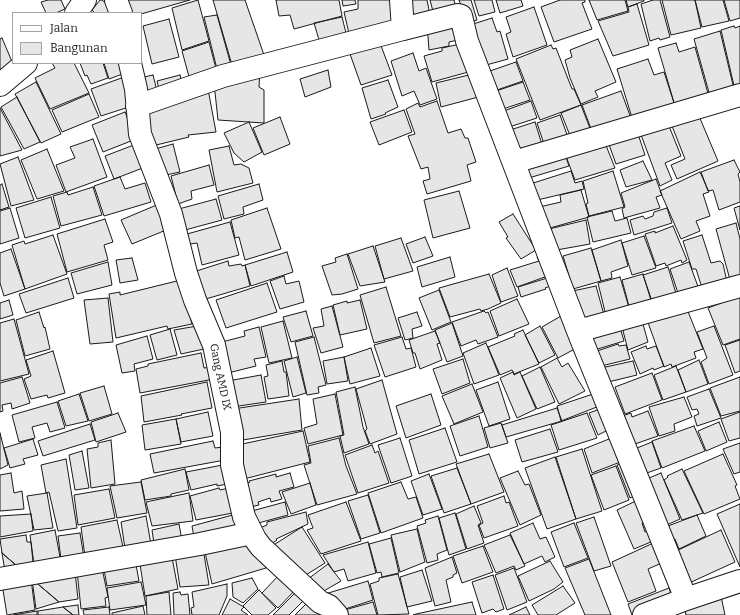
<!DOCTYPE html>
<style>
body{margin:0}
#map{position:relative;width:740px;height:615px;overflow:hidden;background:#fff;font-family:Bitter,serif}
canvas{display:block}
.legend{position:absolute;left:12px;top:12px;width:130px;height:52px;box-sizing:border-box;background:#fff;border:1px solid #a3a3a3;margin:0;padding:5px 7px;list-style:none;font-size:12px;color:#1a1a1a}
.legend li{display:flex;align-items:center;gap:8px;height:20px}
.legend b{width:20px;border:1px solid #a3a3a3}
</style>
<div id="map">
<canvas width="740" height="615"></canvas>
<ul class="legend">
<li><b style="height:5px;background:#fff"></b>Jalan</li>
<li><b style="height:11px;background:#e6e6e6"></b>Bangunan</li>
</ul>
</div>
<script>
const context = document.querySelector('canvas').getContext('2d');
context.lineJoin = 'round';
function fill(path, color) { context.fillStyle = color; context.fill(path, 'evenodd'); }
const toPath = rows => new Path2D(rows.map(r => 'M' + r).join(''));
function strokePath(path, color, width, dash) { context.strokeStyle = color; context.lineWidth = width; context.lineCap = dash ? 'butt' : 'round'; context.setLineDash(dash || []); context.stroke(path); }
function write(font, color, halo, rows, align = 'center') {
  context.font = font + ' Bitter,serif'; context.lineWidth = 3; context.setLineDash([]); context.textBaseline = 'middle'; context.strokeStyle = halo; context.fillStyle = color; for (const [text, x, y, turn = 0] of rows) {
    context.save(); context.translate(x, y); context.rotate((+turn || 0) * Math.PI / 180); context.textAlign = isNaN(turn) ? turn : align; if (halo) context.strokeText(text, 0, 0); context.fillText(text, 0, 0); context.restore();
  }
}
const building = toPath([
 [48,0,61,0,65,9,56,13,46,13,41,2,48,0],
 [100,0,102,0,118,13,95,13,92,10,100,0],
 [128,0,190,0,141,14,123,13,120,3,128,0],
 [198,0,209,41,182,50,172,8,198,0],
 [213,0,245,0,264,55,232,65,213,0],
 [276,0,339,0,342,16,294,29,290,15,279,16,276,0],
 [342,0,355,0,356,4,343,6,342,0],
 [358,0,398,0,400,25,351,42,344,12,358,9,358,0],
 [403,0,427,0,431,20,404,26,403,0],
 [430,0,454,0,457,12,435,19,430,0],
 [459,0,471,0,477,20,467,23,459,0],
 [474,0,492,0,495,12,479,16,474,0],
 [496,0,521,0,523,6,500,13,496,0],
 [560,0,585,0,585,2,582,3,592,29,554,42,541,7,560,0],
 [589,0,625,0,628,11,597,20,589,0],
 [626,0,644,0,644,1,628,7,626,0],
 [653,0,660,0,670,37,660,40,659,38,650,41,641,4,653,0],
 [662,0,695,0,701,28,671,35,662,0],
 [695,0,723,0,729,21,702,27,695,0],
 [724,0,740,0,740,18,730,21,724,0],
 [637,4,649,45,613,56,598,21,629,12,628,7,637,4],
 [534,7,547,45,513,57,506,34,511,32,506,17,534,7],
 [217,15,231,65,217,69,204,17,217,15],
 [342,17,346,33,319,40,314,23,342,17],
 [454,18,458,40,449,42,449,46,429,50,427,24,454,18],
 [492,18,497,32,500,31,508,59,479,67,467,26,492,18],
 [169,19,179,57,152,64,143,26,169,19],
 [734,26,735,28,740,26,740,89,735,90,721,30,734,26],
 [720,31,734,89,710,96,694,39,720,31],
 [2,38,13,64,0,70,0,39,2,38],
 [598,39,616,82,595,91,598,97,581,104,570,78,565,60,572,57,570,50,598,39],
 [209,42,218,76,191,84,182,51,209,42],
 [380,43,392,75,361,85,350,54,380,43],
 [465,43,472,71,432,82,424,56,442,51,442,48,465,43],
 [676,43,679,52,695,47,709,97,675,106,658,48,676,43],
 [551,45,553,49,556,48,572,89,574,89,581,105,540,120,516,59,551,45],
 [413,53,419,71,426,68,437,99,420,105,414,91,402,96,391,61,413,53],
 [648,59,654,75,664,72,675,106,633,121,617,69,648,59],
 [516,62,523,81,494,91,487,72,516,62],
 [52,63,74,63,89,93,50,109,35,78,55,68,52,63],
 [80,63,103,63,108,78,91,84,87,75,85,76,80,63],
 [104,63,126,63,128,72,109,79,104,63],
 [260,68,259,87,264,90,264,123,218,120,214,83,260,68],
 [328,70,331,87,305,97,300,79,328,70],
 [477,73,482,96,441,107,436,83,477,73],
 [153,75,158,95,141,100,135,79,153,75],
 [180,75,183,87,160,93,157,81,180,75],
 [127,76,135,105,101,116,91,89,127,76],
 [388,80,398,107,385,113,386,114,371,119,362,88,388,80],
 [36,82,61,134,41,143,15,94,36,82],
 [523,82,530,100,500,110,493,92,523,82],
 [208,89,216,132,188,135,189,137,148,147,139,106,208,89],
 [621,91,632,121,593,134,582,105,621,91],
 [89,94,99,117,62,132,52,110,89,94],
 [17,97,40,142,24,149,1,107,17,97],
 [437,101,448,133,461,129,465,138,468,138,476,162,467,165,471,181,427,194,423,181,430,179,428,167,421,169,408,136,415,134,406,109,418,103,420,107,437,101],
 [531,101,537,118,506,128,501,112,531,101],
 [581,105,593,136,573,143,561,113,581,105],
 [0,108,22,150,0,156,0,108],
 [404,110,412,132,379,145,370,122,404,110],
 [125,112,136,139,103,152,92,125,125,112],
 [560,115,570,143,546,150,537,123,560,115],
 [699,116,718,161,677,179,671,165,685,159,672,126,699,116],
 [280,117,290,144,264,155,253,128,280,117],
 [667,121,681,156,665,163,672,180,660,186,640,132,667,121],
 [249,122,262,152,244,162,234,153,224,133,249,122],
 [535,122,544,151,517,160,507,131,535,122],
 [636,128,645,155,616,164,607,139,636,128],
 [603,138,615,168,575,180,564,151,603,138],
 [93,139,107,177,66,192,56,165,75,158,70,147,93,139],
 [139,143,148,166,114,179,105,156,139,143],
 [173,144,180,172,161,176,152,150,173,144],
 [229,146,234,165,241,164,249,168,253,183,217,192,209,150,229,146],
 [47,149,64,191,37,199,21,160,47,149],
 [563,149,569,166,522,180,517,161,563,149],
 [18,157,34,200,11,206,0,164,18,157],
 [734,160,740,172,738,174,740,182,740,202,719,210,713,190,708,191,701,172,734,160],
 [643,161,652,180,626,187,620,170,643,161],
 [209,165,214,185,191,191,192,199,178,204,171,176,209,165],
 [571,171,575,183,582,181,584,189,533,201,527,185,571,171],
 [613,171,624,207,589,216,586,204,588,203,583,181,613,171],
 [700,172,709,192,703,194,710,216,696,221,700,231,681,239,660,191,700,172],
 [120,177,125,189,145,183,151,202,104,216,94,186,120,177],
 [656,179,662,195,656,197,660,208,624,218,622,209,625,207,621,193,656,179],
 [2,184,9,207,0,210,0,185,2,184],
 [259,184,263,200,243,207,244,214,224,219,218,196,259,184],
 [93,187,102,215,61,226,53,196,67,192,68,195,93,187],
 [581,190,589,217,543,230,539,207,561,202,560,195,581,190],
 [459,191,470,228,433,238,424,200,459,191],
 [51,197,60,228,25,238,16,208,51,197],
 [216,199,222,220,185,230,175,210,216,199],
 [159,204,171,228,132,244,121,220,159,204],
 [740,206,740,230,734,208,740,206],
 [10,208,19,238,0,244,0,211,10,208],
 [267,208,281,249,245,260,239,237,235,238,231,220,267,208],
 [667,208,672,223,634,235,630,220,643,216,645,219,653,216,654,212,667,208],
 [612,211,615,221,627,218,631,233,593,242,587,217,612,211],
 [513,214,536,250,521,259,506,238,508,237,499,222,513,214],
 [105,219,113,242,104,245,108,260,67,272,57,234,105,219],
 [586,220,590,244,551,251,545,230,586,220],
 [230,222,239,255,202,265,197,243,190,244,187,234,230,222],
 [736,223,740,239,740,285,732,287,716,229,736,223],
 [673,226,687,260,682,263,681,260,666,266,665,263,656,266,645,234,655,231,655,233,673,226],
 [53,235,67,274,25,289,12,245,24,241,25,244,53,235],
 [702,235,711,263,720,261,723,264,728,286,703,291,696,269,692,269,683,241,702,235],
 [644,236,656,268,632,275,622,243,644,236],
 [425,237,433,256,413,263,406,244,425,237],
 [401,238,413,271,384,279,375,246,401,238],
 [621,240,628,266,611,272,612,278,601,281,592,250,621,240],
 [373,246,385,282,360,286,348,254,373,246],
 [591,248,601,281,573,289,563,256,591,248],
 [11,249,25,289,4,296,0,283,0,253,11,249],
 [287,252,293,272,251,286,245,265,287,252],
 [548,253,556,273,517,287,510,270,539,261,537,257,548,253],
 [347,254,358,289,342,294,332,295,322,266,336,262,335,258,347,254],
 [450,257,455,277,422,287,417,267,450,257],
 [132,258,138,280,120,283,116,260,132,258],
 [228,261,229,266,241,264,242,266,245,265,250,286,199,301,190,273,228,261],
 [108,262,112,285,77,294,71,273,108,262],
 [689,262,700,292,680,299,670,269,689,262],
 [668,267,678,300,654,307,643,275,668,267],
 [507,268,518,296,501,302,492,275,507,268],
 [489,274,501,303,488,309,481,311,480,309,450,317,439,288,489,274],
 [643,274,653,307,631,314,622,280,643,274],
 [557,275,559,283,545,288,546,289,521,297,518,287,557,275],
 [284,276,286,284,299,281,304,302,280,309,270,281,284,276],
 [620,277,630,311,607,320,598,283,620,277],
 [68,278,74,298,26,313,19,294,68,278],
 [181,280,192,324,168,329,167,326,116,338,109,294,120,292,120,295,181,280],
 [267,283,277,312,226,328,216,300,267,283],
 [596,286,606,322,580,327,568,292,596,286],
 [386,287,401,336,374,343,360,295,386,287],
 [439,290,451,322,432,330,419,298,439,290],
 [740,296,740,339,723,345,708,308,740,296],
 [108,298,113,342,90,344,84,300,108,298],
 [517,299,529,324,499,336,490,311,517,299],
 [9,300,13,315,0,319,0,303,9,300],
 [360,300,367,329,340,335,333,305,347,301,347,303,360,300],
 [685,304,703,349,694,352,696,358,672,367,671,364,664,367,646,317,685,304],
 [332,306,343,347,321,353,313,328,324,326,321,309,332,306],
 [306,311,313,336,291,342,283,317,306,311],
 [484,311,486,313,488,312,498,337,478,344,476,340,461,346,452,322,484,311],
 [39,312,44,328,45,327,50,349,25,356,16,320,39,312],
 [417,312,422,326,412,329,413,338,405,340,398,318,417,312],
 [561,316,582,345,558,358,542,327,561,316],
 [641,317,648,342,628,350,621,323,641,317],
 [14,319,29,374,0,381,0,323,14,319],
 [283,321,292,358,269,363,261,327,283,321],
 [452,323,463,356,447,362,435,330,452,323],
 [619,324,624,341,591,351,581,332,619,324],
 [197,326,204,349,181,354,174,330,197,326],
 [540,326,555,355,539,363,525,335,540,326],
 [714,326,733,375,709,384,701,362,707,358,697,332,714,326],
 [259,327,266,357,254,359,256,366,224,374,218,343,245,336,244,331,259,327],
 [170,329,177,355,157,360,150,335,170,329],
 [523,330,539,364,514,374,512,370,500,375,488,347,515,336,514,334,523,330],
 [435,331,440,343,437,344,442,360,420,369,415,353,413,353,409,340,435,331],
 [147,336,153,359,134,364,135,371,122,373,116,345,147,336],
 [314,337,326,385,318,387,319,393,307,395,295,342,314,337],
 [402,337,406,349,411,348,416,367,385,377,374,345,402,337],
 [740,340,740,371,735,373,725,345,740,340],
 [486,343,499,375,474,384,463,353,486,343],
 [618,344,619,346,626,345,630,359,597,367,591,353,618,344],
 [646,346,647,349,656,346,664,366,654,370,653,368,640,374,631,352,646,346],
 [371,348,380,376,350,384,344,357,371,348],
 [53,351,65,393,48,398,47,395,31,399,24,379,31,376,26,360,53,351],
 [201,353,204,368,212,367,214,379,140,393,136,369,148,366,148,364,201,353],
 [297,357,306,393,293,397,284,361,297,357],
 [344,357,348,381,327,384,323,361,344,357],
 [557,358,562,367,568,363,585,391,559,404,541,367,557,358],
 [463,359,470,383,442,394,433,369,463,359],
 [699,360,708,384,686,392,678,370,699,360],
 [282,361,284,372,286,372,289,396,268,399,264,377,268,376,266,365,282,361],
 [633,361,637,375,604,383,601,368,633,361],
 [676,366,686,392,663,400,654,375,676,366],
 [540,367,555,402,537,409,522,376,540,367],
 [513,372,514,375,520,372,536,409,517,418,500,378,513,372],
 [652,373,662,400,625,414,615,387,652,373],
 [261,375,266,402,232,407,228,381,261,375],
 [22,377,30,403,12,409,11,403,2,405,3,411,0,412,0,383,22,377],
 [740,377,740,411,721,416,710,388,740,377],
 [382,380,397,434,370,444,365,431,367,429,356,389,382,380],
 [207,382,212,408,181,414,182,415,144,422,141,396,207,382],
 [498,382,510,419,489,426,476,390,498,382],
 [472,384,483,412,454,424,442,396,472,384],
 [104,386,112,414,89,421,80,393,104,386],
 [355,387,363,427,369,444,344,453,340,436,344,435,336,392,355,387],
 [709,389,721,418,697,426,694,416,699,414,697,409,692,410,687,397,709,389],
 [602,391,607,403,561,421,557,406,602,391],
 [79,394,88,421,66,426,58,401,79,394],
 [335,394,343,435,308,444,304,428,317,424,313,399,335,394],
 [431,394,441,425,406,438,396,406,431,394],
 [684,397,692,417,674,424,675,431,659,436,649,407,684,397],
 [299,399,302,430,237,441,233,409,299,399],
 [57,402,65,428,50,432,47,423,32,427,35,438,19,442,12,415,57,402],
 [608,406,616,426,598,435,589,413,608,406],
 [557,408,562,421,506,437,502,425,557,408],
 [648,411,658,436,629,446,619,417,631,413,632,417,648,411],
 [208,412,213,436,181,442,176,419,208,412],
 [740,412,740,438,729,441,721,419,740,412],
 [118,413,126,432,96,442,91,422,118,413],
 [587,413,597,438,559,450,551,425,587,413],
 [479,416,488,447,460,456,450,426,479,416],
 [176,419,181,444,145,450,142,425,176,419],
 [719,422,727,442,706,451,698,431,719,422],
 [501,423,508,443,490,448,484,428,501,423],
 [90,424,95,440,43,456,38,441,90,424],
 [694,426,705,451,662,468,652,441,694,426],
 [445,428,457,462,419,474,409,440,445,428],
 [550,429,558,452,522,462,515,440,550,429],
 [303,431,310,462,240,480,233,446,303,431],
 [0,433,8,465,0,469,0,433],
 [619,435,628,459,592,473,584,449,619,435],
 [339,438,346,466,357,494,317,505,304,465,311,463,308,446,339,438],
 [400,438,412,476,391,483,378,445,400,438],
 [33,439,38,455,23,459,25,464,10,468,4,448,33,439],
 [111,440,115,484,91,488,87,449,98,447,98,443,111,440],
 [213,441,215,448,223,447,225,460,154,473,150,454,213,441],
 [652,442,661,468,641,475,632,450,652,442],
 [740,443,740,472,734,474,723,449,740,443],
 [372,445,375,453,378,451,389,483,358,493,345,455,372,445],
 [582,449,602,511,576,519,556,457,582,449],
 [82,451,89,488,75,490,69,455,82,451],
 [489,454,504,492,471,504,456,464,489,454],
 [723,454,737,485,735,486,740,499,704,514,684,471,723,454],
 [555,457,576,519,547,529,525,468,555,457],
 [66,459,77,528,58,531,49,492,46,493,41,465,66,459],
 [629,459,643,492,630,498,617,465,629,459],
 [228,464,232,483,217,486,217,484,191,490,186,472,228,464],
 [616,466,629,500,604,510,591,475,616,466],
 [457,468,471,504,444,513,431,476,457,468],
 [185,469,189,490,171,494,171,496,145,500,141,480,185,469],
 [682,469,703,513,682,520,664,480,668,477,667,476,682,469],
 [518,471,525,485,529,484,541,515,520,525,500,478,518,471],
 [11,473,14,493,22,491,24,509,0,511,0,475,11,473],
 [290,473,294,487,279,491,282,499,271,502,270,498,258,502,259,505,245,508,239,486,250,482,249,481,276,474,276,477,290,473],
 [661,473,680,519,660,528,642,481,661,473],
 [429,474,442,509,423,515,411,481,429,474],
 [141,482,147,513,117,518,110,486,141,482],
 [401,482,408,499,416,497,423,518,381,533,368,493,401,482],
 [310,483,316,505,291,514,282,492,310,483],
 [219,488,220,490,229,488,238,512,196,520,190,496,219,488],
 [109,489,115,518,78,525,74,495,109,489],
 [47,493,53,528,34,530,27,496,47,493],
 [189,493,193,521,152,526,146,502,189,493],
 [368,495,380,533,361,539,348,501,368,495],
 [504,496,506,503,509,502,518,526,484,538,479,525,483,523,477,506,504,496],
 [642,498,651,518,642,523,645,532,654,529,658,539,634,549,617,510,642,498],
 [285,502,288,515,251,525,248,512,285,502],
 [346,502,361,541,321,554,307,530,313,528,308,515,346,502],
 [740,504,740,567,717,514,740,504],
 [474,506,481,523,478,525,484,543,467,549,456,514,474,506],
 [306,512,308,524,276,539,277,540,265,548,255,530,267,525,267,522,306,512],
 [240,513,244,532,195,543,192,526,240,513],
 [455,513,466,549,449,555,439,518,455,513],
 [31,514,33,531,0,537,0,516,31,514],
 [697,515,706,536,679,549,675,539,666,543,660,529,697,515],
 [146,516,152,550,126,555,121,522,146,516],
 [438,516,447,550,437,554,438,560,427,563,417,526,426,523,425,520,438,516],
 [594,517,611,566,594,571,576,523,594,517],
 [117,520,125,556,86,564,81,527,117,520],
 [533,523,540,539,546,537,555,557,545,562,542,556,524,564,510,533,533,523],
 [574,523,588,558,564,567,551,532,574,523],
 [179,524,183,546,155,551,152,530,179,524],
 [302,527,325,563,301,578,272,546,302,527],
 [417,529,425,562,400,572,391,535,417,529],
 [55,530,62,568,35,572,30,535,55,530],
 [721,530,735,562,687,584,674,552,721,530],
 [80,533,85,564,62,567,58,536,80,533],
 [26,535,27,542,31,542,34,572,25,573,2,553,0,539,26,535],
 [510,535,525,566,516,570,514,566,496,573,484,545,510,535],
 [249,537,262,554,266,568,212,584,205,552,249,537],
 [391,538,399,573,382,577,381,572,377,573,369,544,391,538],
 [660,540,664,562,648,569,656,591,628,602,612,562,660,540],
 [368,542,376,573,348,581,344,569,334,572,323,555,368,542],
 [483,546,493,572,462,583,453,556,483,546],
 [203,548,209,585,180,587,175,555,203,548],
 [171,552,178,589,145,596,139,558,171,552],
 [2,553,25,573,6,577,2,553],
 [452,557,457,573,453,575,453,577,446,580,451,602,435,606,425,568,452,557],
 [135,559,139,581,107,586,103,564,135,559],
 [589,559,611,615,585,615,565,568,589,559],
 [550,561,563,582,554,589,529,601,518,576,550,561],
 [328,564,341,581,317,595,304,582,328,564],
 [102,568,108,597,105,598,106,606,81,609,77,571,102,568],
 [514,568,527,602,507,610,495,575,514,568],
 [422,570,432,601,407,607,400,577,422,570],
 [75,572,78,599,59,602,32,579,75,572],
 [398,574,409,614,378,615,370,584,379,581,379,578,398,574],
 [279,575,296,589,278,608,262,593,279,575],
 [493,575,504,609,496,612,493,609,482,613,472,582,493,575],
 [252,578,258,589,243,603,233,597,232,583,252,578],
 [31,579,35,610,7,615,2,584,31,579],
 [32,579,59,602,36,609,32,579],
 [368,581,373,600,339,611,325,594,368,581],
 [141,582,146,605,110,610,107,588,141,582],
 [227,584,227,596,219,615,192,615,191,608,194,607,192,592,227,584],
 [563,586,575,603,556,615,538,615,532,605,563,586],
 [301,587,309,595,289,615,273,615,301,587],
 [669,588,674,602,641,615,632,615,628,604,669,588],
 [259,590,276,608,268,615,252,615,243,606,259,590],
 [169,592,171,615,147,615,146,596,169,592],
 [180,592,181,595,188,594,190,615,174,615,173,593,180,592],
 [721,596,725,615,686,615,685,610,721,596],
 [230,599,244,607,241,610,248,615,222,615,230,599],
 [311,599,328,615,295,615,311,599],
 [373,602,377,615,344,615,341,611,373,602],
 [472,602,476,615,413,615,416,614,472,602],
 [78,605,79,615,73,615,63,607,78,605],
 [143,606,145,615,112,615,112,613,143,606],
 [63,607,73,615,38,615,38,611,63,607],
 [109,607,110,615,84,615,83,610,109,607],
 [526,607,530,615,509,615,526,607],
 [37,611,37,615,13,615,37,611]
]);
const minor = toPath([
 [116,0,121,13],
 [76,13,85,0],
 [403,29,458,15,461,16,467,41,578,331,686,599],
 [130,63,136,89,140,134,171,214,186,273,195,300,214,345,232,432,232,465,244,517,255,539,261,547,320,602,329,606,337,615],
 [0,85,26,63],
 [137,106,223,76,403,29,401,0],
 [514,162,740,95],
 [578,331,740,286],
 [0,579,200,544,252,533],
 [644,615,686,599,740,581]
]);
const streetNames = [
 ["Gang AMD IX",220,377,78]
];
fill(building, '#e6e6e6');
strokePath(building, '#1a1a1a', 1);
strokePath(minor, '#1a1a1a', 24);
strokePath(minor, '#fff', 22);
write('11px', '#1a1a1a', '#fff', streetNames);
</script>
